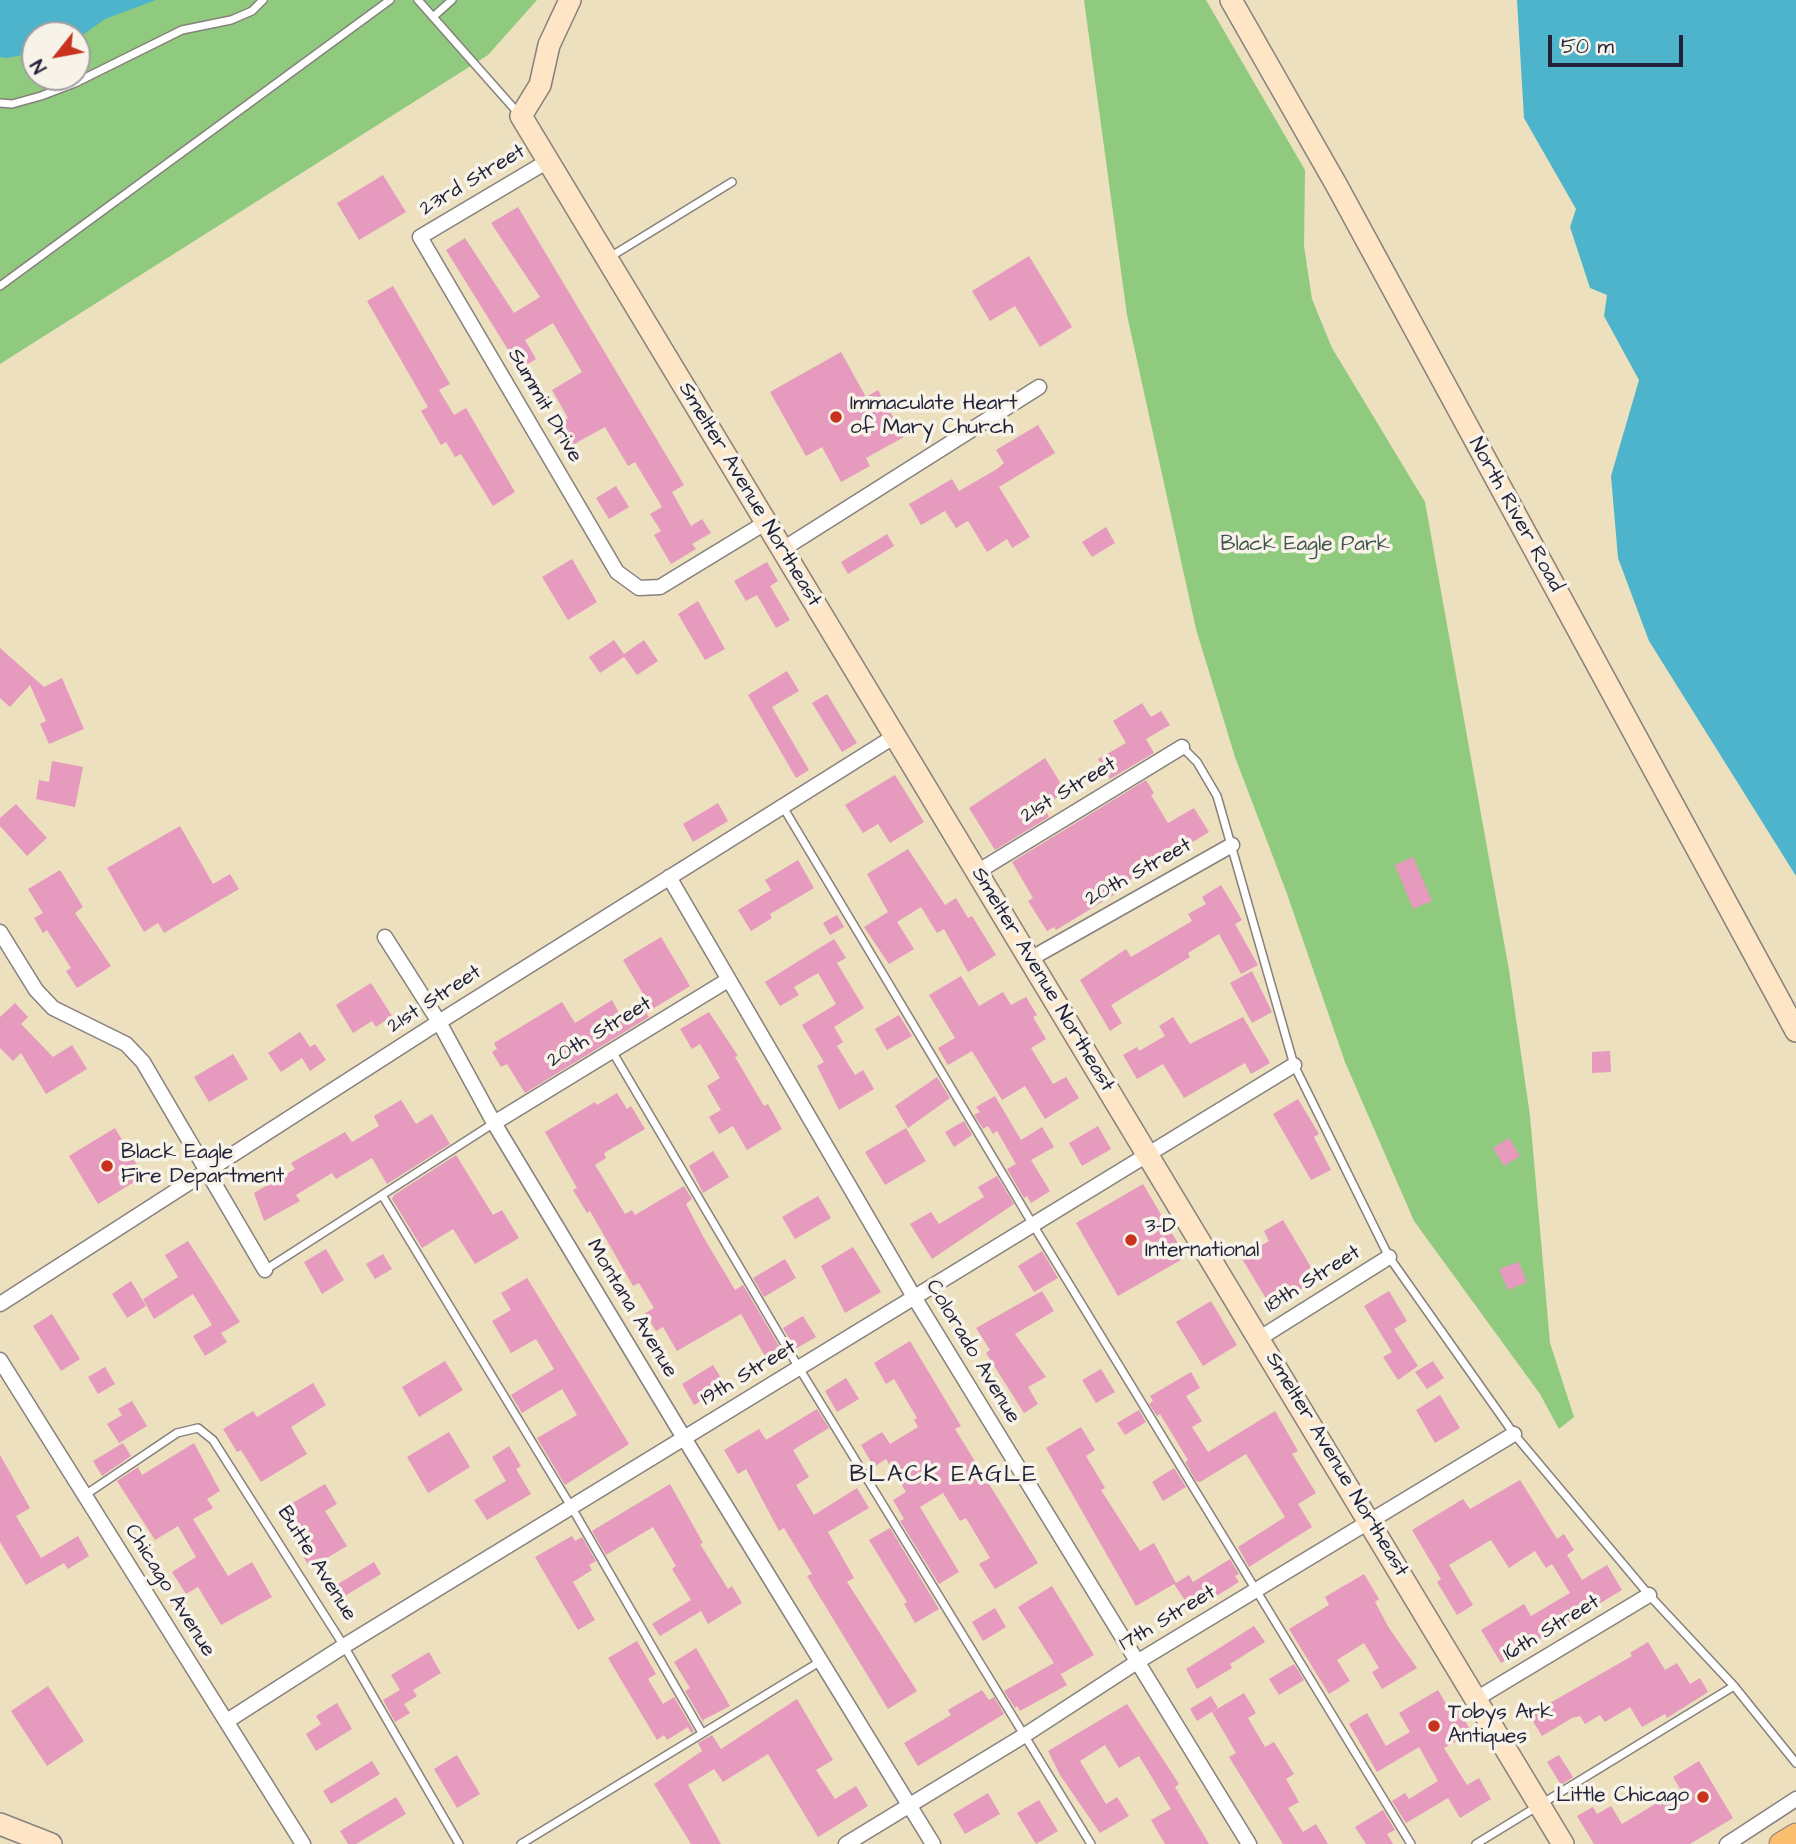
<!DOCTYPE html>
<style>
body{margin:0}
#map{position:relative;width:1796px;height:1844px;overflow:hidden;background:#ece0bf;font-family:"Architects Daughter",sans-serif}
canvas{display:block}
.north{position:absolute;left:21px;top:21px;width:70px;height:70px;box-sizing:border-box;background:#f7f3e8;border:2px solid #a29fa3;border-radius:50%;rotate:239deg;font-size:19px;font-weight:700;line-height:28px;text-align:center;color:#22223b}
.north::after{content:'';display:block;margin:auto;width:24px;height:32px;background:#c8321e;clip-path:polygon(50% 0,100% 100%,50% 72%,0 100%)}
.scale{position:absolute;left:1548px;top:35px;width:135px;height:32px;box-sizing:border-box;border:4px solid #22223b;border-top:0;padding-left:9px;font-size:21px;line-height:24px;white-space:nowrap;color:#22223b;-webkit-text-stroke:5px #f7f3e8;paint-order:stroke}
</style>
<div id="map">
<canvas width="1796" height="1844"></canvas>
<div class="north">N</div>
<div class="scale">50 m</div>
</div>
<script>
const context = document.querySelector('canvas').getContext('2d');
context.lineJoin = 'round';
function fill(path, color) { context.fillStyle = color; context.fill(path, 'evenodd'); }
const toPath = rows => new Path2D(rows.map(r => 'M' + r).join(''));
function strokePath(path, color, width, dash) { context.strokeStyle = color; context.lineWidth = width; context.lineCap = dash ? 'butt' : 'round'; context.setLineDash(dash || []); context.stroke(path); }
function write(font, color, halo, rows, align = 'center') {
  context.font = font + ' "Architects Daughter",sans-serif'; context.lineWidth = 7; context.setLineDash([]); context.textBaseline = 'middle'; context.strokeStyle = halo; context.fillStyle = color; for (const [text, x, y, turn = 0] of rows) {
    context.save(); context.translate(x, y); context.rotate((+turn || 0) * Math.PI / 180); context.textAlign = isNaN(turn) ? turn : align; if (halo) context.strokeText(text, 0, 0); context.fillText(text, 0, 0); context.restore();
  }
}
const green = toPath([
 [0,0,537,0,488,55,0,364],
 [35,35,77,35,77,77,35,77],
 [1084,0,1206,0,1305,170,1304,246,1312,299,1332,348,1425,502,1509,970,1530,1116,1550,1343,1574,1417,1559,1429,1540,1394,1414,1221,1345,1062,1286,891,1235,757,1196,629,1127,315]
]);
const water = toPath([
 [0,0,156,0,105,19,77,39,77,35,35,35,35,53,6,58,0,57],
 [1517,0,1796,0,1796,876,1649,641,1618,558,1611,476,1639,380,1604,316,1607,295,1590,288,1570,227,1576,209,1524,118]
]);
const building = toPath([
 [383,175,406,212,359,240,337,203],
 [518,207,684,485,672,492,691,526,702,519,711,533,692,544,696,549,671,564,654,535,661,531,650,514,662,507,635,462,628,466,605,427,567,448,554,426,568,418,552,390,582,372,553,323,525,340,536,359,520,369,446,250,465,238,514,313,540,297,491,223],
 [1029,256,1072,327,1040,347,1015,306,990,321,972,291],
 [393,286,450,384,439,390,454,415,466,408,515,492,493,506,461,454,455,457,446,442,441,445,421,411,428,407,367,301],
 [841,352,866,397,878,390,904,437,866,458,870,466,841,482,822,447,806,456,770,392],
 [1038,425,1055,453,999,487,1030,537,1012,548,1007,539,987,552,968,521,956,528,945,511,921,525,909,504,952,479,959,491,997,469,1004,463,996,450],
 [616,486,629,507,609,519,596,498],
 [1106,527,1115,543,1092,557,1082,542],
 [887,534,894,546,848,574,841,562],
 [572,559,597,602,568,620,542,577],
 [767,562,778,581,770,586,790,620,776,628,757,595,746,601,734,581],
 [698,601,725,649,705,660,678,614],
 [614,640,624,654,644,640,658,661,637,675,624,657,600,673,589,657],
 [0,648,44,687,62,678,84,729,49,744,40,724,46,721,30,685,10,707,0,698],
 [787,671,799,691,772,707,809,770,796,778,748,695],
 [827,694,857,743,842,752,812,703],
 [1142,703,1151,717,1161,711,1170,725,1146,739,1154,753,1110,779,1098,759,1126,743,1113,721],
 [1045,758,1066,792,1043,806,1049,817,995,850,969,808],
 [52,761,83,767,75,807,36,799,39,780,49,782],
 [895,775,924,822,890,843,878,824,863,833,845,805],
 [1146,780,1154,793,1151,795,1168,823,1194,808,1209,832,1127,882,1130,885,1056,930,1054,927,1047,931,1028,901,1033,898,1012,862],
 [718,803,728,821,693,842,683,824],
 [16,804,47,838,27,856,0,826,0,818],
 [180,826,213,884,230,874,239,889,164,933,158,923,144,932,107,868],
 [908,849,945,905,956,898,968,918,972,916,996,955,968,972,944,929,937,933,921,907,897,922,914,949,889,964,864,927,888,912,867,874],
 [1413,857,1432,901,1413,909,1395,865],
 [798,860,814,888,770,914,772,918,751,931,738,910,771,890,765,880],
 [60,870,83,907,75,913,111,966,77,988,66,971,71,968,47,930,43,933,34,918,43,913,28,889],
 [1221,885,1242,920,1235,924,1258,965,1241,974,1219,934,1188,953,1190,957,1111,1005,1122,1023,1110,1031,1080,980,1126,949,1131,957,1192,921,1188,914,1206,904,1202,897],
 [837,915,844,927,830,935,823,923],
 [661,937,690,986,646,1013,649,1017,525,1093,507,1064,501,1067,492,1052,497,1049,494,1043,562,1002,575,1023,612,1000,619,1013,645,997,623,960],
 [834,939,846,958,837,963,864,1008,834,1027,843,1042,837,1046,855,1075,863,1070,874,1089,839,1110,817,1066,824,1062,802,1025,836,1004,818,973,794,987,799,995,780,1006,765,982],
 [1252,971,1272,1012,1252,1023,1230,983],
 [961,976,979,1006,1003,992,1011,1005,1026,997,1037,1015,1033,1017,1046,1039,1031,1048,1053,1084,1066,1077,1079,1098,1045,1119,1025,1086,1002,1100,972,1051,948,1065,938,1048,955,1038,929,995],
 [371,983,392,1016,376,1027,372,1021,353,1033,336,1005],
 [15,1003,28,1017,21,1024,53,1057,72,1045,87,1069,46,1094,21,1053,13,1061,0,1048,0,1017],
 [709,1012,738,1056,735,1057,764,1106,768,1104,782,1129,747,1150,733,1126,719,1134,709,1117,721,1110,707,1086,720,1078,700,1044,692,1049,680,1029],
 [899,1015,912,1036,887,1050,875,1029],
 [1173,1017,1190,1044,1243,1017,1270,1063,1251,1074,1245,1063,1184,1098,1163,1064,1137,1079,1123,1055,1137,1047,1139,1051,1165,1036,1159,1026],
 [300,1032,310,1047,315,1044,326,1060,310,1071,302,1058,281,1072,268,1053],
 [1610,1051,1611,1072,1592,1073,1592,1052],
 [233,1054,248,1079,209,1102,194,1077],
 [937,1077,950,1098,908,1128,895,1106],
 [617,1093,627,1109,631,1106,645,1129,604,1153,606,1158,595,1165,625,1214,632,1210,635,1215,684,1186,692,1199,686,1204,704,1238,735,1290,743,1285,785,1356,770,1365,741,1314,677,1351,663,1327,656,1331,645,1313,654,1308,639,1283,633,1286,590,1211,587,1213,573,1190,577,1188,545,1132,595,1102,597,1105],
 [995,1096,1021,1140,1042,1127,1054,1147,1031,1160,1050,1191,1031,1203,1027,1196,1024,1198,1007,1169,1016,1164,997,1131,993,1134,988,1126,983,1129,974,1115,980,1112,976,1107],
 [1298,1099,1319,1134,1314,1137,1331,1170,1311,1180,1273,1114],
 [401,1100,416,1124,432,1114,450,1144,387,1184,372,1158,336,1179,332,1173,296,1195,300,1201,264,1221,254,1193,295,1169,291,1163,345,1132,352,1142,379,1126,374,1116],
 [964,1121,972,1135,954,1147,945,1132],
 [1098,1126,1111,1149,1082,1166,1069,1143],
 [115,1128,144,1176,98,1204,69,1156],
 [906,1128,926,1161,885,1185,865,1152],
 [1509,1138,1520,1156,1504,1166,1493,1148],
 [713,1151,729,1177,703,1193,689,1166],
 [456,1155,493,1215,502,1210,519,1238,475,1264,453,1229,422,1248,392,1199,394,1195],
 [997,1176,1014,1204,932,1259,910,1224,931,1212,939,1224,984,1197,978,1187],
 [1143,1184,1186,1257,1118,1296,1076,1223],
 [818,1196,831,1218,795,1239,782,1217],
 [1283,1220,1318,1279,1271,1307,1241,1257,1269,1241,1264,1231],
 [188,1241,240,1322,221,1333,227,1342,205,1356,193,1336,212,1325,193,1294,154,1319,143,1299,178,1277,165,1255],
 [853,1247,881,1292,845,1313,821,1266],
 [326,1249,344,1280,322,1294,304,1262],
 [1042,1251,1058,1278,1034,1292,1018,1266],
 [383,1254,392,1269,375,1279,366,1264],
 [785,1259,796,1278,764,1297,753,1278],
 [1519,1262,1527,1282,1508,1290,1499,1269],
 [527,1278,629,1444,565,1485,537,1438,577,1415,562,1389,522,1413,511,1395,554,1369,536,1339,511,1353,492,1321,511,1310,501,1293],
 [131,1281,146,1306,127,1318,112,1294],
 [1042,1291,1054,1311,1015,1334,1046,1377,1028,1387,1038,1404,1024,1413,986,1353,990,1350,976,1328],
 [1389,1291,1407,1321,1394,1329,1418,1366,1398,1380,1383,1357,1392,1352,1364,1306],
 [1211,1301,1237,1345,1203,1366,1176,1322],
 [52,1314,80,1359,61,1371,33,1326],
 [803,1316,816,1337,795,1349,783,1328],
 [910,1341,961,1426,955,1429,1038,1563,995,1589,979,1564,990,1558,966,1518,960,1521,943,1493,920,1507,959,1572,939,1584,900,1521,904,1519,893,1500,906,1492,886,1459,874,1467,861,1445,882,1432,890,1444,918,1427,914,1420,917,1418,894,1379,886,1384,874,1363],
 [445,1361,463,1390,419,1417,402,1387],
 [1433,1361,1444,1378,1427,1389,1415,1372],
 [713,1365,726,1386,694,1405,682,1384],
 [105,1367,115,1384,98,1394,88,1377],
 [1101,1369,1115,1392,1096,1403,1082,1380],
 [1191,1372,1200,1388,1186,1396,1202,1421,1192,1427,1208,1452,1275,1411,1298,1451,1292,1454,1316,1493,1298,1504,1312,1527,1249,1567,1238,1547,1285,1517,1246,1454,1200,1482,1196,1481,1185,1462,1188,1460,1160,1414,1157,1416,1149,1404,1153,1401,1150,1396],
 [846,1378,859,1399,837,1412,825,1391],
 [313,1383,326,1405,291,1427,307,1454,261,1482,241,1450,237,1452,223,1429,253,1411,257,1417],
 [1440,1395,1460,1428,1435,1443,1416,1410],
 [132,1401,147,1426,119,1443,107,1424,122,1415,118,1409],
 [817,1409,829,1428,793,1450,809,1477,796,1485,814,1515,857,1488,869,1508,828,1532,854,1578,847,1582,917,1691,888,1709,807,1576,812,1574,784,1528,779,1531,746,1469,738,1474,724,1450,759,1429,766,1440],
 [1139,1410,1146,1422,1125,1435,1117,1423],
 [1081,1427,1095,1450,1086,1456,1105,1488,1101,1490,1140,1551,1154,1543,1176,1583,1189,1575,1193,1582,1230,1559,1239,1574,1235,1576,1239,1582,1192,1611,1174,1584,1136,1606,1046,1448],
 [449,1432,470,1467,428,1493,407,1457],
 [123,1443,131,1456,102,1476,93,1461],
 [194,1443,220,1491,207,1499,213,1508,193,1519,228,1576,252,1562,272,1597,221,1625,198,1587,186,1594,172,1572,196,1557,178,1526,155,1540,117,1481,138,1467,142,1475],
 [509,1446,521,1466,516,1469,531,1494,487,1520,474,1500,506,1481,492,1457],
 [0,1455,30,1508,16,1516,41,1558,78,1536,89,1556,68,1569,64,1563,26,1585,0,1542],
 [1174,1468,1186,1487,1163,1501,1152,1482],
 [1520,1480,1557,1539,1564,1534,1574,1550,1567,1555,1582,1580,1607,1565,1622,1590,1501,1663,1481,1630,1524,1604,1531,1616,1570,1593,1552,1564,1546,1568,1535,1551,1509,1568,1491,1540,1449,1565,1473,1605,1457,1615,1437,1582,1441,1579,1412,1530,1463,1499,1470,1509],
 [325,1484,337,1504,325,1511,347,1546,310,1568,277,1512],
 [670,1484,703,1543,700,1544,728,1589,732,1586,742,1603,708,1624,701,1611,660,1636,652,1624,691,1600,672,1569,676,1566,653,1527,606,1555,592,1531],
 [890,1528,939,1609,915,1623,904,1604,907,1602,869,1540],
 [572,1536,575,1541,582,1537,596,1561,589,1565,592,1570,573,1582,595,1620,578,1630,535,1557],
 [374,1562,381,1574,335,1602,328,1590],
 [1364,1574,1379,1599,1375,1602,1389,1628,1417,1668,1382,1689,1372,1672,1379,1668,1364,1643,1337,1660,1350,1681,1329,1694,1289,1629,1329,1605,1325,1597],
 [1052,1586,1094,1655,1061,1674,1018,1607],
 [995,1608,1006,1627,983,1641,972,1622],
 [1254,1626,1265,1642,1230,1664,1232,1668,1197,1689,1186,1669],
 [637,1641,656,1674,648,1679,663,1704,674,1697,694,1731,691,1733,688,1727,667,1740,664,1735,657,1740,608,1658],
 [1648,1642,1665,1670,1677,1663,1690,1684,1700,1678,1708,1692,1667,1718,1665,1714,1642,1727,1630,1707,1605,1722,1600,1715,1585,1724,1580,1716,1572,1718,1542,1736,1529,1715,1632,1656,1630,1653],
 [696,1648,730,1706,703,1720,705,1725,685,1691,690,1688,674,1662],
 [429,1652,441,1673,413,1690,417,1696,404,1704,410,1713,395,1722,383,1700,400,1690,391,1675],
 [1054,1663,1067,1685,1020,1711,1017,1706,1015,1708,1004,1691],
 [1294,1664,1304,1680,1279,1695,1269,1679],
 [48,1686,84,1741,47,1766,11,1711],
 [982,1690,989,1700,994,1697,1004,1714,918,1766,904,1743,951,1715,948,1710],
 [1438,1690,1448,1707,1455,1703,1472,1733,1444,1748,1467,1785,1479,1778,1491,1799,1460,1818,1448,1798,1406,1823,1392,1801,1405,1793,1409,1799,1438,1781,1419,1747,1377,1772,1349,1724,1367,1713,1386,1746,1410,1732,1399,1713],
 [1244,1693,1256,1713,1248,1718,1265,1747,1274,1742,1294,1774,1286,1779,1299,1802,1288,1808,1303,1832,1316,1824,1328,1844,1283,1844,1229,1757,1236,1753,1212,1712],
 [1211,1696,1218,1708,1197,1721,1190,1709],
 [797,1699,833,1760,816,1770,835,1799,856,1786,868,1806,818,1837,768,1754,723,1782,714,1769,688,1785,721,1844,691,1844,654,1784,702,1751,698,1743,712,1735,721,1749],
 [337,1703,352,1729,316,1751,306,1734,321,1724,316,1716],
 [1127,1704,1179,1784,1175,1787,1209,1844,1165,1844,1151,1820,1171,1809,1139,1756,1119,1768,1105,1745,1080,1761,1106,1804,1117,1797,1129,1816,1100,1833,1060,1775,1048,1751],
 [457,1755,480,1794,457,1808,434,1769],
 [1559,1755,1573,1777,1561,1785,1547,1762],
 [372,1761,380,1774,331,1804,323,1791],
 [1699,1761,1733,1818,1690,1844,1594,1844,1577,1816,1593,1807,1597,1814,1611,1806,1622,1824,1680,1789,1673,1777],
 [988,1793,1000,1814,965,1834,953,1814],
 [396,1797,406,1814,356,1844,348,1844,340,1831],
 [1039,1800,1058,1831,1036,1844,1017,1813],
 [1383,1810,1395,1830,1387,1834,1393,1844,1366,1844,1355,1827]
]);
const lane = toPath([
 [418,0,518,113],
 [433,17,452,0],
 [0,103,12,104,41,96,75,83,182,30,231,20,252,11,263,0],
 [610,257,732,182],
 [0,286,390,0],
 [1182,747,1197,762,1217,796,1294,1065,1389,1257,1514,1434,1649,1595,1734,1686,1796,1763],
 [783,807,1032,1223,1411,1844],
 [612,1051,799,1368,1091,1844],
 [382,1195,494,1123],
 [265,1270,382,1195,572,1508,701,1731],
 [85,1495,177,1433,198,1428,213,1440,344,1646,459,1844],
 [521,1844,821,1661],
 [1476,1844,1734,1686]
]);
const street = toPath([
 [548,161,420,237,617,572,639,588,660,587,765,523],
 [783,549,1039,387],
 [977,872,1182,747],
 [669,877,914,1297,1249,1844],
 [0,932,36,990,53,1008,126,1044,143,1062,265,1270],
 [385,937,439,1022,494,1123,684,1438,933,1844],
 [1030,959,1232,845],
 [494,1123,728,980],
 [0,1304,439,1022,895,736],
 [1260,1338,1389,1257],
 [0,1360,303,1844],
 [1476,1699,1649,1595],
 [227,1721,344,1646,1294,1065],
 [846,1844,1025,1735,1137,1662,1514,1434],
 [1727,1844,1796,1799]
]);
const secondary = toPath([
 [570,0,549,45,540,85,521,116,1563,1844],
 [1231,0,1337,186,1796,1031],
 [0,1824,51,1844]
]);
const primary = toPath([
 [1781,1844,1796,1835]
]);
const markers = [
 [836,417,7,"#c8321e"],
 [107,1166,7,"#c8321e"],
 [1131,1240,7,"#c8321e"],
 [1434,1726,7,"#c8321e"],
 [1703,1797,7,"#c8321e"]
];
const streetNames = [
 ["23rd Street",473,181,-31],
 ["Summit Drive",544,406,60],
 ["Smelter Avenue Northeast",749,495,59],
 ["North River Road",1515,515,61],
 ["21st Street",1069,791,-31],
 ["20th Street",1139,873,-29],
 ["Smelter Avenue Northeast",1042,980,59],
 ["21st Street",435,1000,-33],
 ["20th Street",600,1033,-31],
 ["18th Street",1313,1280,-32],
 ["Montana Avenue",631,1309,59],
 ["Colorado Avenue",972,1352,59],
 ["19th Street",749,1374,-31],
 ["Smelter Avenue Northeast",1336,1465,59],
 ["Butte Avenue",316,1564,58],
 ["Chicago Avenue",169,1591,58],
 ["17th Street",1168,1619,-31],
 ["16th Street",1552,1629,-31]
];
const poiNames = [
 ["Immaculate Heart",850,405],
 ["of Mary Church",850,429],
 ["Black Eagle",121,1154],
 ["Fire Department",121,1178],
 ["3-D",1145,1228],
 ["International",1145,1252],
 ["Tobys Ark",1448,1714],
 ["Antiques",1448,1738],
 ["Little Chicago",1689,1797,"right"]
];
const parkNames = [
 ["Black Eagle Park",1305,546]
];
const quarterNames = [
 ["BLACK EAGLE",944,1476]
];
fill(green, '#90ca7e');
fill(water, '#4db4cb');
fill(building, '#e69abd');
strokePath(lane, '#87817d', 10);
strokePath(street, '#87817d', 17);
strokePath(secondary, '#87817d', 24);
strokePath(primary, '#87817d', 25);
strokePath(lane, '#fff', 7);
strokePath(street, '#fff', 14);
strokePath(secondary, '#fde5c5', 21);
strokePath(primary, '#fbbd6e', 23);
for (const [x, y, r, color] of markers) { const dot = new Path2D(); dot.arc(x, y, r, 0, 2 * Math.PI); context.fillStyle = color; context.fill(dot); strokePath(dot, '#f7f3e8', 2.5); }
write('21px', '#22223b', '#f7f3e8', streetNames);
write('21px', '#22223b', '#f7f3e8', poiNames, 'left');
write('21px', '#43544f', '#f7f3e8', parkNames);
context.letterSpacing = '2px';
write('24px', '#22223b', '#f7f3e8', quarterNames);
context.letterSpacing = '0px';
</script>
